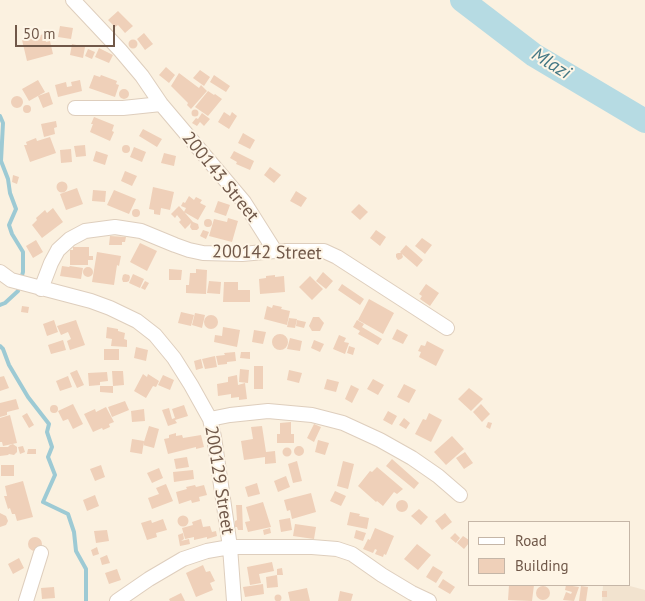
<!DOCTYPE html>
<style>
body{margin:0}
#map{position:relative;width:645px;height:601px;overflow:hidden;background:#fbf1e0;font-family:"PT Sans",sans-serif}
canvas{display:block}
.legend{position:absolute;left:468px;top:521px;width:162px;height:65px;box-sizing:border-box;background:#fef5e6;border:1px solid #c5b6a7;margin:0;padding:6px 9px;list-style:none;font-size:15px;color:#705849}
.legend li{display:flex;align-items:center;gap:10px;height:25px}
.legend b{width:25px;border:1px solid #c5b6a7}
.scale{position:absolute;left:15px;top:25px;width:100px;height:22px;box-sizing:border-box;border:2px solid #705849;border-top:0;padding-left:6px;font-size:15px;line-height:18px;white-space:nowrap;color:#705849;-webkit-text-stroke:4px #fef5e6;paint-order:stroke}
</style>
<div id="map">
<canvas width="645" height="601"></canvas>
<ul class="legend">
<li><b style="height:6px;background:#fff"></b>Road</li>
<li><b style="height:14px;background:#efd0b9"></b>Building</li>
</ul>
<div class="scale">50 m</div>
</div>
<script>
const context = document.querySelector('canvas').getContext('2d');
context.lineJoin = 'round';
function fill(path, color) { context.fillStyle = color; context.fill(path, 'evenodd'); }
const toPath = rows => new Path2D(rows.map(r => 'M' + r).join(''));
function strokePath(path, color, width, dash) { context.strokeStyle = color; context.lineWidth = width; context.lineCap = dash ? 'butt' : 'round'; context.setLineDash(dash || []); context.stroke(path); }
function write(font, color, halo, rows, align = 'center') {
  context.font = font + ' "PT Sans",sans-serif'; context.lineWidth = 4; context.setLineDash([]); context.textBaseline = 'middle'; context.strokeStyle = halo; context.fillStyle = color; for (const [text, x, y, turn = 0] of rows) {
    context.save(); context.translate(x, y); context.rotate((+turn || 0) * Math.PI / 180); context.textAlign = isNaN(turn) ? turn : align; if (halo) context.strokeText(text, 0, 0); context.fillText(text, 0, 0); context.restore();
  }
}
const residential = toPath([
 [603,585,626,585,645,590,645,601,602,601]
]);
const stream = toPath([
 [0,116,3,123,1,161,8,179,10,193,16,209,9,225,12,234,23,252,23,272,21,279],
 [0,305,5,303,18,291,19,286],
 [0,346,3,349,9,365,28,397,49,424,47,432,52,447,48,457,55,475,43,502,68,514,74,532,76,551,86,569,86,601]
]);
const river = toPath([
 [462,0,534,55,645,121]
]);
const building = toPath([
 [118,11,133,26,125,33,118,25,115,27,108,20],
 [60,26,73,28,71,39,58,37],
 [144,33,153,44,145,50,137,39],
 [44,34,46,42,50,41,53,54,27,61,22,40],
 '128.5 44a4.5 4.5 0 1 1 9 0a4.5 4.5 0 1 1-9 0Z',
 [72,44,85,47,83,58,70,55],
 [99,48,113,55,109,63,95,57],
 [88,49,95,52,92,59,85,56],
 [166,67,175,75,169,83,159,75],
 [200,70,210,77,204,86,193,78],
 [179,73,199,88,201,85,207,91,191,109,187,105,188,103,171,86],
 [94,75,100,77,101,75,117,81,116,84,119,85,115,97,89,88],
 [214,75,230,86,226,92,210,82],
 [38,80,45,92,29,101,22,89],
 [80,80,82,91,58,97,55,85,66,82,67,87,72,86,71,82],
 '119 94a5 5 0 1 1 10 0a5 5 0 1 1-10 0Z',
 [208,91,214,95,215,94,222,99,208,116,195,107],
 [49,92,53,104,43,108,38,96],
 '11 102a6 6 0 1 1 12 0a6 6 0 1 1-12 0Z',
 '23 109a4 4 0 1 1 8 0a4 4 0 1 1-8 0Z',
 '191.5 113a3.5 3.5 0 1 1 7 0a3.5 3.5 0 1 1-7 0Z',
 [224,112,230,116,232,112,237,116,229,129,218,122],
 [202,113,210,119,204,126,200,122,197,126,192,123,196,118,198,119],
 [94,117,114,125,112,131,114,132,110,141,90,132,93,124,91,124],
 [56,121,57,127,54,128,55,134,44,137,41,124],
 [143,129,162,139,157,147,139,136],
 [243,133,255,140,250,149,238,143],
 [50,137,56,153,30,162,24,145,27,145,26,142,36,138,37,141],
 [85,145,86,156,76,157,74,146],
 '122 149a4 4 0 1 1 8 0a4 4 0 1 1-8 0Z',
 [134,147,146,152,142,162,130,157],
 [71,149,72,162,61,163,60,150],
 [96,151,108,155,105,165,93,161],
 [234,151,254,161,250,170,236,164,237,162,230,158],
 [164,153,176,156,174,166,161,163],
 [270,167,281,175,274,183,264,175],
 [125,171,137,176,132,186,121,181],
 [13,175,19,177,17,184,12,182],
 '56.5 187a5.5 5.5 0 1 1 11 0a5.5 5.5 0 1 1-11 0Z',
 [153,187,174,192,170,210,161,208,160,215,154,214,154,210,149,209],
 [77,188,83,204,66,210,60,194],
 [93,190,106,191,105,202,92,201],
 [114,190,136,199,129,214,107,205],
 [296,191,307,198,301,207,290,201],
 [189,196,194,200,196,197,202,200,200,203,206,206,198,220,184,212,186,208,181,206,183,202,185,203],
 [218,201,230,205,226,216,214,212],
 [359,204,368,212,360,220,351,212],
 [179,206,193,222,198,224,199,228,197,230,192,230,190,227,191,223,185,229,179,222,181,220,177,215,175,218,171,214],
 [53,208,63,222,42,238,32,225,37,220,36,218,45,210,47,213],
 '132 213a4 4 0 1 1 8 0a4 4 0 1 1-8 0Z',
 [228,218,238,221,232,242,209,236,214,219,227,222],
 '204 223a4 4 0 1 1 8 0a4 4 0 1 1-8 0Z',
 [203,230,209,232,206,239,200,236],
 [376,230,386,237,380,246,370,238],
 [110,236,126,237,125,242,122,242,122,245,109,245],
 [422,238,432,245,425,254,415,246],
 [36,240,43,252,33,258,26,246],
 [140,243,157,251,147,271,130,262],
 [406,245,423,260,417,267,402,254,403,257,401,259,398,260,396,257,396,254,398,253,401,253,400,252],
 [73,247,89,247,89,256,93,256,93,260,88,260,88,265,70,265,70,250,73,250],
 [97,252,121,256,119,266,117,265,114,285,92,282],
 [62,266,69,267,70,266,83,268,81,279,60,276],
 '83 272a5 5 0 1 1 10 0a5 5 0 1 1-10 0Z',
 [169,269,182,270,181,280,169,280],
 [196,269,207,270,206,294,186,293,186,285,189,285,190,273,196,273],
 [323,272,333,281,326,289,316,281],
 [125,274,129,275,130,277,129,281,127,282,123,282,122,279,123,275],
 [133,274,144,279,140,288,129,283],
 [275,275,275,277,284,276,285,292,260,294,259,279,266,278,266,276],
 [310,276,323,289,312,300,299,287],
 [145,281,149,283,145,290,141,288],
 [209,281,221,282,220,294,207,293],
 [224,282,238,282,238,290,250,290,250,302,223,302],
 [342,284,364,299,360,305,338,290],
 [426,284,439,293,430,306,420,299,422,296,419,294],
 [369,299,394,313,383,334,358,320],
 [273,305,282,307,281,309,290,311,287,325,264,319,267,306,272,308],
 [22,306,29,307,28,313,21,312],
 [181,312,194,315,191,326,178,323],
 [195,313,205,315,202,328,192,325],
 '204 322a7 7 0 1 1 14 0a7 7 0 1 1-14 0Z',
 [313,317,319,317,324,323,320,331,312,331,309,326],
 [289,318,297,319,295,328,287,327],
 [54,320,58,332,47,336,43,324],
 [76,320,85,345,70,350,67,341,71,339,68,332,61,335,57,326],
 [297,320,306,322,304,328,296,326],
 [357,320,364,324,362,327,382,339,378,345,358,334,360,331,353,327],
 [107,327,118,329,118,331,125,333,124,339,127,340,127,347,111,346,112,339,106,338],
 [223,327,240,330,237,347,214,342,215,335,222,336],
 [397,329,408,335,403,344,392,339],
 [254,330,266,332,263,344,252,342],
 '272 342a8 8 0 1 1 16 0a8 8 0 1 1-16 0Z',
 [339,335,346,338,344,342,349,343,345,354,333,349],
 [290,338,302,341,300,351,287,349],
 [63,340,66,350,51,354,48,345],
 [314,340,324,344,320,352,311,348],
 [427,341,444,350,436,366,419,357,421,352,418,351,421,345,425,346],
 [349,346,355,348,353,355,347,353],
 [136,347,148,350,146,361,134,358],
 [104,349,119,349,119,360,104,360],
 [235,352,236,361,227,362,227,364,218,365,216,356,225,355,224,353],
 [241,352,250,352,250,359,240,358],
 [215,356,217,367,205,369,202,359],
 [201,359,203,368,196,370,194,361],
 [254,366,263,366,263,389,254,389],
 [240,369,249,370,248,383,239,382],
 [77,370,84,385,77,388,70,373],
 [289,370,302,373,299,383,287,380],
 [112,371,123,371,124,385,113,386],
 [107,372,108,381,100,382,100,385,89,386,88,373],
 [143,374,147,377,148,374,159,381,156,387,153,386,146,398,134,391],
 [163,375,174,380,170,390,158,385],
 [237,375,238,385,245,383,247,399,239,400,239,397,231,398,231,394,218,396,217,384,228,382,228,377],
 [4,376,9,388,0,391,0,377],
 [68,376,72,387,60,391,56,381],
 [327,379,339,382,336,392,324,389],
 [373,379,384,385,378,395,367,389],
 [404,384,416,390,409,403,397,397],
 [351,385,359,389,352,403,345,399],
 [100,386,113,386,113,393,100,392],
 [469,388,483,399,471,411,458,399],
 [16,399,19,409,7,412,7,415,0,417,0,403],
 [125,401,129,410,112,417,108,407],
 [73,404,83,424,73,429,68,419,63,421,58,411],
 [481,404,490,414,482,422,473,412],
 '50 409a4 4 0 1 1 8 0a4 4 0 1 1-8 0Z',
 [184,405,188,416,175,420,177,423,168,426,162,410,169,408,172,419,175,418,172,409],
 [106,407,114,422,109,424,110,427,103,430,102,428,93,432,84,414,95,409,96,412],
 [144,409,145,421,132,422,131,411],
 [388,411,397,416,392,425,383,420],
 [27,413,34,425,29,428,22,416],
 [429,413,442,420,431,442,415,434,423,419,426,420],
 [10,415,17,443,3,446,2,442,0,442,0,418],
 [404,418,410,423,406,429,399,425],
 [291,422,291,434,294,434,294,443,277,443,277,434,280,434,280,423],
 [488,422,492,423,490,429,486,427],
 [314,424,321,427,314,442,307,438],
 [149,426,159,429,154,448,143,445],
 [262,426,266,452,275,451,276,463,265,464,265,457,244,460,241,441,253,439,251,427],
 [176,433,176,436,182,435,183,438,201,435,204,447,196,449,196,447,168,454,164,439,169,438,169,435],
 [452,436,464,449,446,465,434,452],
 [132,439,144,441,142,454,130,452],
 [318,440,329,443,325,455,315,452],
 [13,444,17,447,17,452,14,455,9,454,8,455,0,456,0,447,8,447,10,445],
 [23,446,25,452,20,454,18,447],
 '294 451a5 5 0 1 1 10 0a5 5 0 1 1-10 0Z',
 '282.5 452a4.5 4.5 0 1 1 9 0a4.5 4.5 0 1 1-9 0Z',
 [28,449,36,449,36,454,27,454],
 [465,452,473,463,464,469,456,458],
 [187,457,189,467,176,469,174,459],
 [392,459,419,483,414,489,386,466],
 [297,461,302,481,293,483,288,464],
 [343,461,354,464,348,489,337,486],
 [1,465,14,465,14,476,1,476],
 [101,465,105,477,95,481,90,469],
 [377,467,403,489,397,494,394,492,383,506,377,501,376,502,358,486,370,471,372,472],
 [159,468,163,478,152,483,147,473],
 [193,470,194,479,174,482,173,472],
 [286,476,290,487,278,492,274,481],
 [23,481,33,517,17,521,15,514,12,514,10,508,8,509,4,496,7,496,5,486],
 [257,483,260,494,248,497,245,487],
 [166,484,173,501,152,509,148,498,159,494,156,488],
 [195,485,196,487,204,485,207,495,199,497,200,501,192,503,191,500,179,504,176,492,187,489,186,487],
 [335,491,346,496,341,506,330,501],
 [311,493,316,512,292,519,290,510,287,511,284,500],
 [95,495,99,506,87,511,83,500],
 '396 506a6 6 0 1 1 12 0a6 6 0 1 1-12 0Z',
 [263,502,271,527,248,532,245,522,250,521,246,507],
 [236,505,242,505,243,530,238,530,237,527,235,527,235,521,237,520],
 [419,509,428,517,421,525,411,516],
 [350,512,360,514,359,516,369,518,367,529,347,525],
 [0,513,6,516,8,521,6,525,0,527],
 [445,513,452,522,442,530,435,521],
 '177.5 521a5.5 5.5 0 1 1 11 0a5.5 5.5 0 1 1-11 0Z',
 [290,518,292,530,281,532,279,520],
 [163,519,167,530,156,533,157,537,147,540,141,523,151,520,152,523],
 [201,519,203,527,210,526,212,532,216,531,217,536,207,539,207,537,194,540,194,537,185,539,182,528,193,525,192,522],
 [295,524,316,527,314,539,293,536],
 [270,528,271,533,264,535,263,530],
 [375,528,394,536,386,555,384,554,383,557,375,554,377,550,375,549,373,553,363,549,368,539,370,540],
 [107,530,109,541,96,543,94,531],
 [356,530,366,533,363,541,354,538],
 [183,533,184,539,181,541,189,539,190,544,180,546,178,535],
 [455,533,460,538,456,543,450,538],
 [463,536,469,540,469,543,464,549,457,543],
 '28 544a7 7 0 1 1 14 0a7 7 0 1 1-14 0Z',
 [417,544,431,555,418,570,404,559],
 [97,547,99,554,93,556,91,550],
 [107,555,110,563,102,565,100,558],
 [19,558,24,568,13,574,8,564],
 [272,562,274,571,259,574,261,583,250,585,247,567],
 [203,565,206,572,210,571,215,581,210,583,213,590,196,597,186,573],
 [433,566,443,572,436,583,426,577],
 [282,568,283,575,277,575,277,569],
 [117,569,121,580,109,584,105,573],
 [277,575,278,587,267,588,266,577],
 [443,579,455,587,450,594,438,587],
 [263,584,264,594,245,597,243,587],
 [509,585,534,585,532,601,508,600],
 [566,585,579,587,574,601,563,600,566,592,571,594,572,592,565,590],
 '536 593a7 7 0 1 1 14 0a7 7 0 1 1-14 0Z',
 [581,586,588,587,586,601,579,601],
 [54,587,55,598,42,599,41,588],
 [307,588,310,601,290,601,288,592],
 [340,591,353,594,351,601,338,601],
 [602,591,607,591,607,597,602,597],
 [181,593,185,601,170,601,169,599],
 '274.5 598a3.5 3.5 0 1 1 7 0a3.5 3.5 0 1 1-7 0Z'
]);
const street = toPath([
 [73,0,120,50,142,76,161,104,244,202,275,251],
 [75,108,123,108,161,104],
 [0,272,11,280,91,301,110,308,137,321,155,335,174,358,191,385,210,419,214,437,230,547,234,601],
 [41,289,51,263,58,250,70,239,85,231,115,227,141,231,175,245,189,250,203,253,242,254,275,251,324,251,337,257,447,328],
 [210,419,230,415,268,411,312,415,343,423,380,440,412,458,438,476,460,495],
 [26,601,41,553],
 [117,601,149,579,183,559,207,551,230,547,312,547,337,549,352,554,382,575,412,593,429,601]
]);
const streetNames = [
 ["200143 Street",220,177,51],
 ["200142 Street",267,253,1],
 ["200129 Street",219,480,81]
];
const waterNames = [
 ["Mlazi",551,64,32]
];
fill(residential, '#f2e3cf');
strokePath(stream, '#9dcad4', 4);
strokePath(river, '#b6dbe3', 24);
fill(building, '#efd0b9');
strokePath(street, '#decebd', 16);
strokePath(street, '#fff', 14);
write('18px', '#705849', '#fef5e6', streetNames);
write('italic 19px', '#437784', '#fef5e6', waterNames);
</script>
